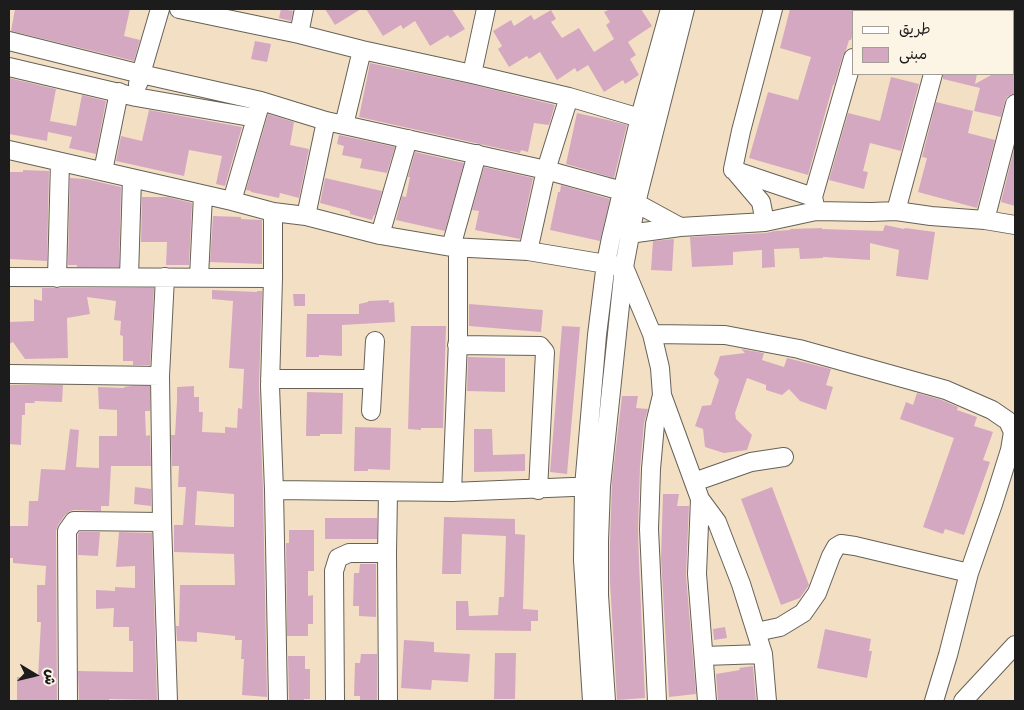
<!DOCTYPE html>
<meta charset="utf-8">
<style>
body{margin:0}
#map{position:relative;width:1024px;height:710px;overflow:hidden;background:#f3e0c4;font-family:Kalam,"Playpen Sans Arabic",sans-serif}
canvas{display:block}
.frame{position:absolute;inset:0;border:10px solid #1c1c1c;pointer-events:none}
.legend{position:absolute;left:852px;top:10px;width:162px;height:65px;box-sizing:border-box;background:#fcf5e5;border:1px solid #a29e95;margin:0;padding:6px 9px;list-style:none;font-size:15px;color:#1c1c1c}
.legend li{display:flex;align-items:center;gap:10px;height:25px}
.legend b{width:25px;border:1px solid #a29e95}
.north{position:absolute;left:10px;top:650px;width:50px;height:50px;-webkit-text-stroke:4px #fcf5e5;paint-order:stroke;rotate:99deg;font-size:14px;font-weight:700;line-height:20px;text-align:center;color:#1c1c1c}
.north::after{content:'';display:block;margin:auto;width:18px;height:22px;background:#1c1c1c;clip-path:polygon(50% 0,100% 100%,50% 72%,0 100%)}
</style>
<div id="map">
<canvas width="1024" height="710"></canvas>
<div class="frame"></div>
<ul class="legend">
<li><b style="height:6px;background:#fff"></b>طريق</li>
<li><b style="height:14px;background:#d5a8c1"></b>مبنى</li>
</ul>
<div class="north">ش</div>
</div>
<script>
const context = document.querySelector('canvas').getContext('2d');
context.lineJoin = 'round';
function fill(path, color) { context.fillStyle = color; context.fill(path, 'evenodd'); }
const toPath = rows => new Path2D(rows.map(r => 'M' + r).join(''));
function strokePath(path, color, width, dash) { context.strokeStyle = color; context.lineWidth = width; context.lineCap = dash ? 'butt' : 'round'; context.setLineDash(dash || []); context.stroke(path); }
const building = toPath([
 [15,9,130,9,124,36,140,40,134,61,11,31],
 [281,9,293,11,291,21,279,18],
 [325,9,361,9,335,25],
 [366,9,452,9,465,29,450,38,448,35,430,46,415,21,403,29,401,25,383,36],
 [610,9,641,9,652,26,628,42,636,55,630,59,639,75,625,84,623,80,604,92,588,65,577,72,575,68,557,80,540,52,529,59,527,56,509,67,498,49,502,46,493,31,511,20,514,26,531,15,534,20,551,10,556,19,551,22,562,38,579,28,594,52,614,39,606,25,610,22,604,12],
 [790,9,853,9,853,34,851,40,849,40,846,50,843,55,834,85,833,85,808,175,749,158,768,92,798,100,811,57,780,48],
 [255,41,271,44,267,62,251,59],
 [370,63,470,84,555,105,549,125,534,123,528,152,521,150,520,153,359,117],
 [943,74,977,74,975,84,993,74,1015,74,1015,94,1012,94,1007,97,1005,101,1001,117,974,111,980,88,943,79],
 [891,77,919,84,901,151,870,143,863,171,868,172,864,189,829,180,848,113,880,121],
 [9,78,56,89,50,121,76,126,82,95,106,101,96,154,69,148,72,137,48,132,47,141,9,134],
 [936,102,973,111,968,133,995,140,977,208,918,192,927,158,922,157],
 [149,110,242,127,225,186,216,184,222,156,189,150,184,176,116,161,121,136,142,141],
 [577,113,608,120,627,125,614,178,566,164],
 [268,114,294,122,290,145,309,149,299,198,280,193,279,198,251,192,251,191,246,190],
 [339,135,395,147,387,173,360,168,362,159,342,155,344,146,337,144],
 [1015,145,1015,206,1001,202],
 [415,152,464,163,445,231,396,220,402,196,406,197,410,177,408,177],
 [484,167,533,178,520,239,475,230,479,211,472,210],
 [23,170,49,171,47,261,9,259,9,172,23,172],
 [70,178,86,179,121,187,119,267,77,267,77,265,68,265],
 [325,178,382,191,375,215,374,215,372,220,350,214,350,211,320,203],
 [561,185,610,199,600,241,550,230,558,192,560,192],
 [142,197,168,197,192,203,189,265,166,265,167,242,141,242],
 [213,216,241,217,241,219,262,220,262,264,210,262],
 [885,225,904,229,905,228,935,232,928,280,896,276,899,250,870,243,870,260,823,257,823,258,800,259,799,248,774,249,775,267,762,268,762,250,733,252,733,265,692,267,690,237,766,233,775,231,790,230,790,229,822,228,822,229,883,231],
 [674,239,672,271,651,270,653,241],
 [42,288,154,288,150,365,133,365,133,361,123,361,123,336,120,335,121,321,114,320,116,301,87,297,90,314,67,318,68,358,25,359,13,342,9,344,9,322,34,321,34,299,42,301],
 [212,290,257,292,257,291,262,291,259,386,263,490,267,697,242,695,244,659,241,659,242,640,235,640,235,636,197,632,197,642,177,641,176,626,179,626,180,585,235,585,234,554,174,552,174,525,183,525,186,487,178,487,179,466,172,466,171,435,175,435,177,401,177,387,194,386,194,397,199,397,199,412,203,412,202,432,225,433,225,427,237,428,238,408,242,409,244,369,229,368,233,301,212,299],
 [197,491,234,494,234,527,195,525],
 [293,294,305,294,305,306,294,306],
 [389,300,389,303,394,302,395,322,342,325,342,356,319,355,319,357,306,357,307,314,359,314,359,304,368,302,368,301],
 [469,304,543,310,541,332,469,326],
 [411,326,446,326,443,428,421,428,421,430,408,429],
 [562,326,580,327,567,474,550,472],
 [741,349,764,353,762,360,784,367,787,358,831,369,826,385,833,387,826,410,800,401,789,389,782,395,766,390,766,385,747,378,735,413,736,419,752,435,747,450,724,453,705,447,703,429,695,426,702,406,711,405,719,380,714,374,720,356,745,353],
 [468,357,505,358,505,392,467,391],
 [9,385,63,385,62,402,34,401,35,403,25,403,25,415,22,415,21,445,9,444],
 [132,386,150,386,150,411,145,411,146,436,150,435,151,466,111,466,109,506,101,506,101,511,74,510,70,511,65,515,58,525,56,531,57,701,17,701,17,677,38,677,41,622,37,622,37,585,45,585,46,566,13,563,13,558,9,558,9,526,28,526,29,501,38,501,41,469,65,470,70,429,79,430,76,467,99,468,99,436,117,436,117,410,99,409,98,387,124,388,124,387],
 [307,392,343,393,342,434,320,434,320,436,306,436],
 [917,393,942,400,958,407,957,410,977,417,974,426,993,432,983,460,990,462,964,535,945,529,943,534,923,527,954,438,900,419,906,402,913,405],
 [622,396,638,396,636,408,648,409,644,423,640,468,638,529,639,562,645,698,617,700,610,582,610,541,612,481],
 [355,427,391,428,390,470,368,469,368,471,354,471],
 [474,429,492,429,493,455,525,454,525,471,474,472],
 [135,487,151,489,151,506,134,504],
 [772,487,809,585,800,598,781,605,741,499],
 [663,494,679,494,677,506,689,506,686,575,696,694,669,697,661,558],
 [444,517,515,519,515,534,525,535,523,609,538,610,538,621,531,621,531,631,456,630,456,601,468,601,469,616,498,615,499,597,504,597,506,536,462,534,461,574,442,574],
 [325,518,377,518,377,539,325,539],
 [289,530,314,530,314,571,308,571,308,596,313,595,313,624,308,624,308,636,287,636,286,543,289,543],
 [79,532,100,532,98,556,78,555,78,534],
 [119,532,152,533,157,700,109,699,109,701,79,701,78,671,133,672,133,641,129,641,129,627,113,627,114,608,96,609,96,590,115,591,115,587,135,588,135,566,116,567],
 [360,564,376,564,376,617,359,616,359,606,353,606,354,573,359,573],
 [725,627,727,638,714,640,713,629],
 [825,629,871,639,869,651,872,651,867,678,817,668],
 [404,640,434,642,434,652,470,654,468,682,432,680,431,690,401,688],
 [495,653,516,653,515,699,494,699],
 [361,654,377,654,377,701,360,701,360,696,354,696,355,663,360,663],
 [288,656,305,656,305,669,310,669,310,699,304,699,304,701,289,701],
 [753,666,756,701,718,701,716,674,740,670,739,668]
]);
const minor = toPath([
 [179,9,299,34,362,50,472,74,569,97,650,121],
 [866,11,867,9],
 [950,11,951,9],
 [299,34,304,9],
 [9,41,141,74,261,101,326,121,546,170,622,191],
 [9,67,136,97,256,118],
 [472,74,486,9],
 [138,84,160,9],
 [344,125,362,50],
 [9,150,232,201,273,212,306,216,380,235,451,247,528,251,624,267,652,334,660,368,662,395,700,499,697,574,707,701],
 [733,170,813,197],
 [103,171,119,92],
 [232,201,259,108],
 [636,203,680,227],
 [816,211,813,197,853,58],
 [896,211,933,74],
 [273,212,273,278,270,386,274,490,278,701],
 [306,216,326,121],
 [985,220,1015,104],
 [765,222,761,202,733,169,741,131,773,9],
 [629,234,680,227,765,222,816,211,871,212,896,211,931,216,985,220,1015,225],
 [380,235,408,139],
 [451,247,477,154],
 [528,251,546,170,569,97],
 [9,277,273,278],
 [129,277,132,178],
 [165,277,160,376,162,522,168,701],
 [199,277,203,195],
 [57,278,60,162],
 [652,334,725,335,799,349,946,390,992,410,1008,421,1013,432,1010,450,993,504,969,573,948,655,934,701],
 [457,345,540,346,545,352,538,490],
 [9,374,160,376],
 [270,379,373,379],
 [371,411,375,341],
 [694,482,751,462,784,457],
 [274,490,452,492,596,486],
 [388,492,387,553,388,701],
 [452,492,458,340,458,248],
 [700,499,717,522,741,584,763,654],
 [756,632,780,627,803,613,817,593,831,556,836,547,841,544,855,546,969,573],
 [704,656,763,654,767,701],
 [68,701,67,531,74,521,162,522],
 [335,701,334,571,338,558,349,553,387,553],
 [592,701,583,560,584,487,597,335,606,263,611,238,640,117,670,9],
 [606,701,599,595,599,541,601,486,624,267,636,203,685,9],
 [657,701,649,529,651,469,655,424,662,395],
 [963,701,1015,645]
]);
fill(building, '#d5a8c1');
strokePath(minor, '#676157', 20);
strokePath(minor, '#fff', 18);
</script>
